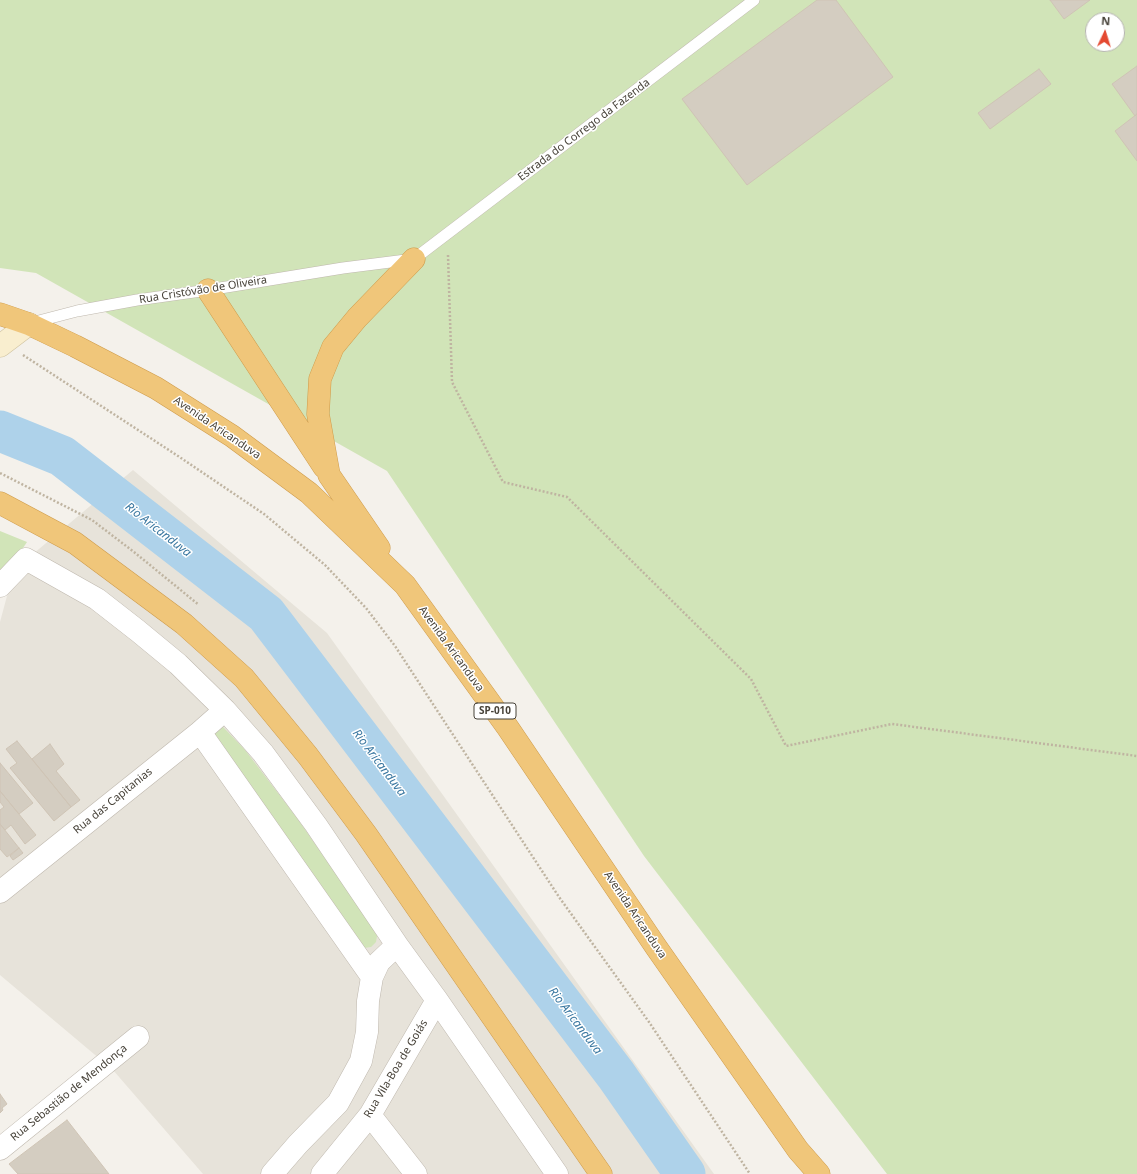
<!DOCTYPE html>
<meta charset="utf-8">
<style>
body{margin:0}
#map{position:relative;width:1137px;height:1174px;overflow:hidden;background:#f4f1eb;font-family:"Noto Sans",sans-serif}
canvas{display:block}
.north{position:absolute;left:1085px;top:12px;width:40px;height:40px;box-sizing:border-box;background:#fff;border:1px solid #b5b3b0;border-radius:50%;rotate:4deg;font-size:11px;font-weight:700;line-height:16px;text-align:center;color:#474239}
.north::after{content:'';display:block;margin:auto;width:14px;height:18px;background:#e44931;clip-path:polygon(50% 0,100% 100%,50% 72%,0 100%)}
</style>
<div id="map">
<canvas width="1137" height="1174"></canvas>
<div class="north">N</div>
</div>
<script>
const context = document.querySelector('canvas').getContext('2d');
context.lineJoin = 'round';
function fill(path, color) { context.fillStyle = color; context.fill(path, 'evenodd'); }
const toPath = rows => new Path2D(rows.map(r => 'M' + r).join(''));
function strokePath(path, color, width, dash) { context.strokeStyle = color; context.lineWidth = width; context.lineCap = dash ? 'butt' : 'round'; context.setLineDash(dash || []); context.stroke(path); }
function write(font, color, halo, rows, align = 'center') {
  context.font = font + ' "Noto Sans",sans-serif'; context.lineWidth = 3; context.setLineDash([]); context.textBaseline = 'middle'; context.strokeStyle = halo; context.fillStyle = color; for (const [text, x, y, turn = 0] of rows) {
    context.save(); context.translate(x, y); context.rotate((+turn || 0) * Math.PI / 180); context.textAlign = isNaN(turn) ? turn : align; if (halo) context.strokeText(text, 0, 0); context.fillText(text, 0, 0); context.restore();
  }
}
const residential = toPath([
 [133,470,327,633,714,1174,203,1174,113,1070,0,975,0,622,14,570]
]);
const green = toPath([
 [0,0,1137,0,1137,1174,887,1174,644,856,387,471,36,273,0,268],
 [1093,20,1117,20,1117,44,1093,44],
 [0,531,27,542,23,548,0,576],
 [220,727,223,727,245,750,297,818,376,932,377,936,376,942,371,947,364,948,211,735]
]);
const river = toPath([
 [0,431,62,456,266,614,616,1075,685,1174]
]);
const building = toPath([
 [817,0,836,0,893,77,747,185,682,99,817,0],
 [1050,0,1090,0,1064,19,1050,0],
 [1137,66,1137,114,1135,116,1112,84,1137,66],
 [1039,69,1051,84,990,129,978,113,1039,69],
 [1137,114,1137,161,1115,131,1137,114],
 [17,741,71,807,54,821,10,768,17,763,6,749,17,741],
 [50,744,64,764,56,771,80,800,71,807,32,759,50,744],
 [0,763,33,803,19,814,0,791,0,763],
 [0,791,36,835,25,844,11,825,5,830,0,824,0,810,4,807,0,802,0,791],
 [0,824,19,848,7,857,0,849,0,824],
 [19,848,23,853,13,860,10,856,19,848],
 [0,1094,7,1104,2,1108,3,1110,0,1113,0,1094],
 [67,1120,109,1174,18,1174,9,1164,67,1120]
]);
const path = toPath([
 [448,255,452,382,503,482,567,497,751,679,786,746,892,724,1137,756],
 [23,355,178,456,264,514,325,565,366,608,395,646,559,897,649,1022,750,1174],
 [0,473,92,520,134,552,199,605]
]);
const lane = toPath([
 [31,323,77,311,137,300,208,290,343,268,414,259,754,0]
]);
const street = toPath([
 [0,586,26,559,97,599,138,631,178,664,225,710,263,753,316,825,397,945,437,1000,557,1174],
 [200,732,372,977],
 [0,892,200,732,225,710],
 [370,1115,416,1174],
 [0,1149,138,1037],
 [272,1174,298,1144,338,1103,361,1061,367,1032,368,1001,372,977,379,962,397,945],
 [322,1174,370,1115,437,1000]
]);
const secondary = toPath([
 [0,346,29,324]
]);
const highway = toPath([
 [208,290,324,467],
 [0,314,29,324,75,346,156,388,232,436,309,493,405,585,508,728,656,947,798,1150,819,1174],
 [0,503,75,543,184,624,244,678,308,756,366,834,601,1174],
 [379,548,329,475,318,414,320,379,333,347,357,318,414,259]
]);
const shields = [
 [495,711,42]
];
const shieldNames = [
 ["SP-010",495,711]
];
const streetNames = [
 ["Estrada do Corrego da Fazenda",584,130,-37],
 ["Rua Cristóvão de Oliveira",203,290,-9],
 ["Avenida Aricanduva",217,428,34],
 ["Avenida Aricanduva",451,649,54],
 ["Rua das Capitanias",113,801,-39],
 ["Avenida Aricanduva",635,915,56],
 ["Rua Vila-Boa de Goiás",396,1069,-59],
 ["Rua Sebastião de Mendonça",69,1093,-39]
];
const waterNames = [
 ["Rio Aricanduva",158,530,38],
 ["Rio Aricanduva",379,763,53],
 ["Rio Aricanduva",575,1021,53]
];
fill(residential, '#e7e3da');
fill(green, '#d1e4b8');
strokePath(river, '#aed2ea', 41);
fill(building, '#d4cdc1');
strokePath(building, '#cfc4b5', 1);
strokePath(lane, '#bfb8ae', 12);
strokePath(street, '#bfb8ae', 23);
strokePath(secondary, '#cfc29f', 23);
strokePath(highway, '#ce9b4b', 23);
strokePath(path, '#bfb4a1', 2.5, [2, 2]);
strokePath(lane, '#fff', 11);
strokePath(street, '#fff', 22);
strokePath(secondary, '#f9eecf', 22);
strokePath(highway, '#f0c67a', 22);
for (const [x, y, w] of shields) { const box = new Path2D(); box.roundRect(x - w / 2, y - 8, w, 16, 3); context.fillStyle = '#fff'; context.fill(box); strokePath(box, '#474239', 1); }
write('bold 10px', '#474239', null, shieldNames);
write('11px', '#474239', '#fff', streetNames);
write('italic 12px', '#3b78a1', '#fff', waterNames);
</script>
